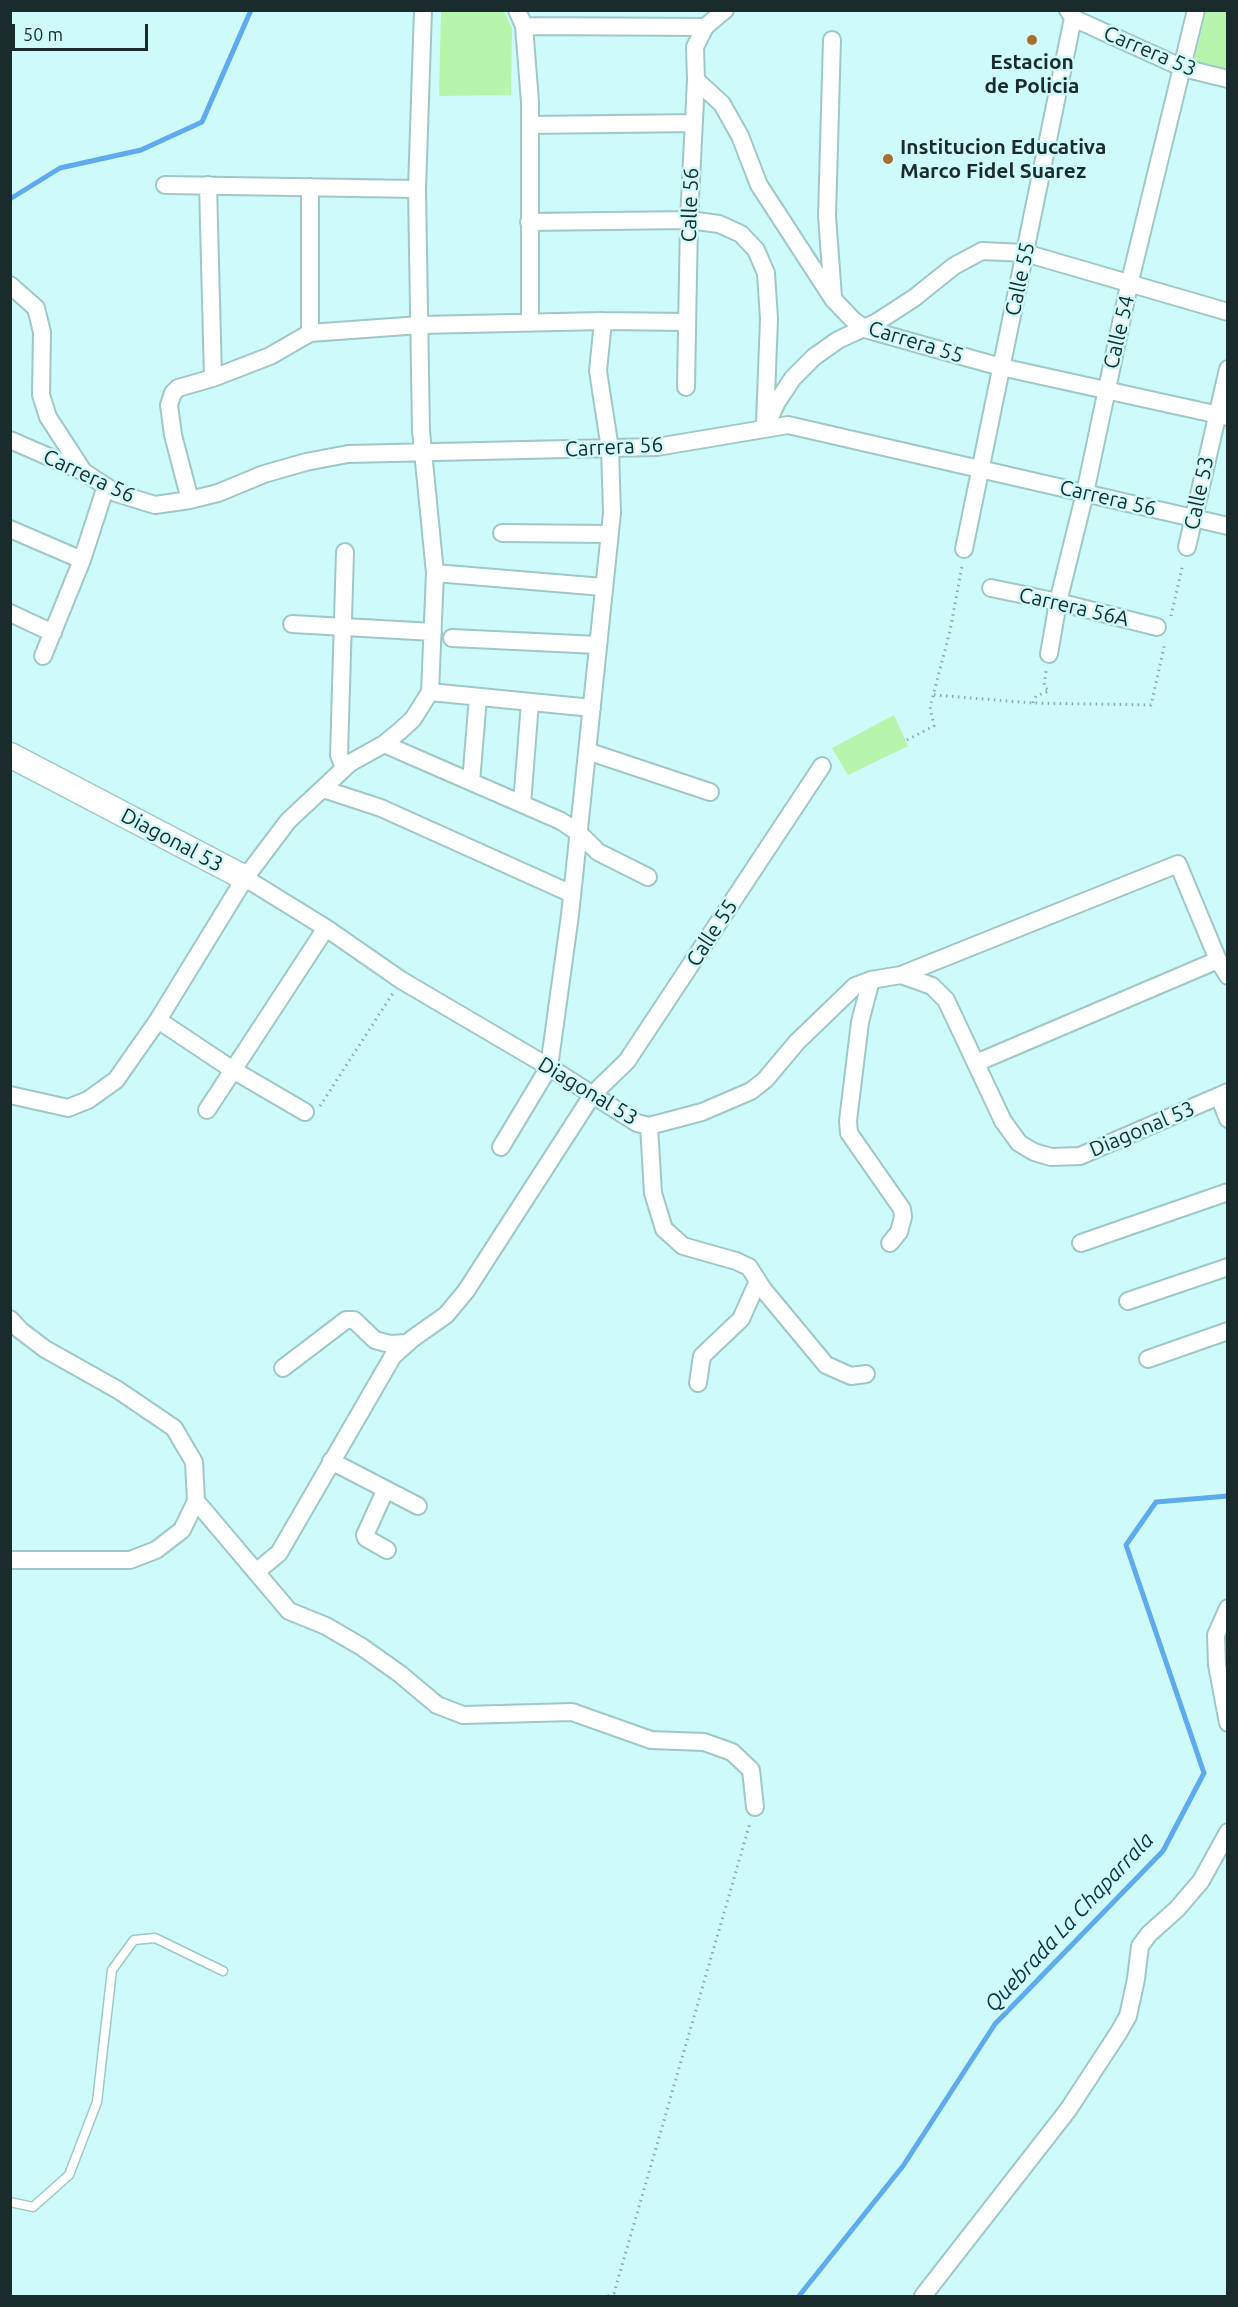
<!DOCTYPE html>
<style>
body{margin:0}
#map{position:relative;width:1238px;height:2307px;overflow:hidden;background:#cefbf9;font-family:Ubuntu,sans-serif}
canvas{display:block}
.frame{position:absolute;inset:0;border:12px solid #1a2b2b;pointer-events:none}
.scale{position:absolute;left:12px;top:24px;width:136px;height:27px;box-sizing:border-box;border:3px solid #1a2b2b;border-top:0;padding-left:8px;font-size:18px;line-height:21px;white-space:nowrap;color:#1a2b2b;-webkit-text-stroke:4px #cefbf9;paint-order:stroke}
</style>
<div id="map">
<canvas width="1238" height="2307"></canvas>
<div class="frame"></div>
<div class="scale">50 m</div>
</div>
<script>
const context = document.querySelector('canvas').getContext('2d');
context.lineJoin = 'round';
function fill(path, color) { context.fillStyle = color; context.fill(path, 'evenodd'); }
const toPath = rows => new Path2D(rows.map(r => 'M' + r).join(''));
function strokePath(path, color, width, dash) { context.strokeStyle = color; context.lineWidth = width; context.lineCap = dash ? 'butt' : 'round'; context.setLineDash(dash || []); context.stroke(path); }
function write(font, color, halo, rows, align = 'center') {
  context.font = font + ' Ubuntu,sans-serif'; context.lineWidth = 5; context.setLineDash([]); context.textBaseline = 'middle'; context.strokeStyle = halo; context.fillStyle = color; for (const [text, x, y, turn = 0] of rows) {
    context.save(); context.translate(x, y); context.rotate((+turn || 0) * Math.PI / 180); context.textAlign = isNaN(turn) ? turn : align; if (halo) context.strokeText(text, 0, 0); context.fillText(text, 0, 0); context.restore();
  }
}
const green = toPath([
 [441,11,504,11,512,28,511,95,439,96],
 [1206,11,1227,11,1227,71,1194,62],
 [894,715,908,746,848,775,832,748]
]);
const stream = toPath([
 [10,199,60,168,141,150,202,122,251,10],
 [799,2296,903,2166,995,2024,1163,1851,1204,1773,1126,1545,1156,1502,1228,1496]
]);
const path = toPath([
 [1171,616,1183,564],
 [934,695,1033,703,1151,705,1165,643],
 [1033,703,1036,696,1049,691,1044,686,1046,671],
 [907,740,934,726,930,707,950,631,962,566],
 [320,1106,393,993],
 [608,2296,614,2293,750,1823]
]);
const lane = toPath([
 [10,2202,33,2207,69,2175,97,2102,112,1970,134,1940,155,1938,223,1971]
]);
const street = toPath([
 [517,10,524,26,530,102,530,323],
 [1073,18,1183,68,1228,79],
 [524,26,705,27],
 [832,40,827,216,833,297],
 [696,80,722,104,740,136,759,185,833,299,853,320,865,329,1001,367,1228,417],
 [530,125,694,123],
 [165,185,417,189],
 [208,185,213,378],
 [529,222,689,220,719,224,741,234,756,250,766,273,769,319,765,422],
 [10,285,36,308,42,332,41,395,48,417,83,471],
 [310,333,310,187],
 [686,387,689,220,696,80,695,47,705,27,725,10],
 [765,428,777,402,793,378,814,357,838,340,877,322,914,298,954,266,982,251,1025,253,1228,312],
 [10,440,84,472,116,493,155,505,190,500,218,493,264,474,306,462,348,454,657,447,788,425,1228,526],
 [190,500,173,435,169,405,173,393,178,388,213,378,270,356,310,333,420,325,603,321,687,322],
 [10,529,82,560],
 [502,533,609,534],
 [1187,547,1228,369],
 [964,549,1073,18,1068,10],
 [435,573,603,587],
 [991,588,1058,602,1157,627],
 [10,613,53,633],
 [292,624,433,632],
 [452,638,598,645],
 [1049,654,1058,602,1085,493,1129,285,1196,10],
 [43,656,82,560,106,486],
 [430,692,592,708],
 [384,744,561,821,579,833,598,852,648,877],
 [587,751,710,792],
 [344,768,339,755,345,552],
 [471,782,478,697],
 [323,789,381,808,572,894],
 [522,804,530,702],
 [245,878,326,928,401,980,549,1067,637,1123,649,1126,702,1112,751,1091,765,1080,797,1042,855,986,871,980,901,975,932,986,946,1000,1003,1121,1019,1143,1034,1152,1051,1157,1080,1156,1228,1092],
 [901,975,1178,864,1218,960,1228,976],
 [871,980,860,1022,848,1121,849,1133,902,1209,903,1217,899,1232,890,1243],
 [158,1020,233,1070,305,1112],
 [976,1063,1218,960],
 [10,1095,68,1108,88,1100,116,1080,158,1020,245,878,288,821,350,763,384,744,400,731,413,719,430,692,435,573,421,431,417,189,423,10],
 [1219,1096,1228,1119],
 [207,1110,326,928],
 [649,1126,653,1193,664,1229,683,1246,736,1261,749,1267,763,1289,826,1365,851,1376,866,1374],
 [501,1147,549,1067,570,915,612,513,610,449,598,371,603,321],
 [1081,1243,1228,1192],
 [1128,1301,1228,1267],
 [10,1319,20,1330,45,1349,118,1390,174,1428,194,1462,196,1501,182,1530,156,1550,130,1560,10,1560],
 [1148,1359,1228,1331],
 [283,1368,346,1320,354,1320,375,1340,390,1344,408,1343],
 [698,1383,702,1356,741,1319,758,1281],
 [331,1461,418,1506],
 [385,1491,365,1535,366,1538,387,1550],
 [196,1501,289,1611,326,1626,362,1647,400,1674,437,1705,463,1715,572,1712,651,1740,704,1742,732,1752,751,1770,755,1807],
 [256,1572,279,1553,393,1356,412,1339,446,1315,466,1291,593,1094,627,1061,822,766],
 [1228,1608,1216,1635,1217,1665,1228,1723],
 [923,2296,1068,2110,1119,2032,1128,2016,1136,1979,1140,1946,1149,1934,1177,1909,1201,1881,1228,1832]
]);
const secondary = toPath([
 [10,755,245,878]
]);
const markers = [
 [1032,40,6,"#aa6d31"],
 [888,159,6,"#aa6d31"]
];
const streetNames = [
 ["Carrera 53",1150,51,23],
 ["Calle 56",690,205,-88],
 ["Calle 55",1020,279,-78],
 ["Calle 54",1119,332,-77],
 ["Carrera 55",916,342,17],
 ["Carrera 56",614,447,-3],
 ["Carrera 56",89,476,25],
 ["Calle 53",1199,493,-78],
 ["Carrera 56",1108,498,13],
 ["Carrera 56A",1074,607,13],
 ["Diagonal 53",172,840,28],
 ["Calle 55",712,933,-57],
 ["Diagonal 53",588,1091,31],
 ["Diagonal 53",1142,1129,-23]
];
const poiNames = [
 ["Estacion",1032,62],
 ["de Policia",1032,86],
 ["Institucion Educativa",900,147,"left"],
 ["Marco Fidel Suarez",900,171,"left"]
];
const waterNames = [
 ["Quebrada La Chaparrala",1069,1922,-47]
];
fill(green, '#b6f5ac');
strokePath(stream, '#5eaaec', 5);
strokePath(lane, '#9dc8c6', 11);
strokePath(street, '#9dc8c6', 20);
strokePath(secondary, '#9dc8c6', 27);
strokePath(path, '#89abaa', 3, [1.5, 4.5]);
strokePath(lane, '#fff', 8);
strokePath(street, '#fff', 16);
strokePath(secondary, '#fff', 24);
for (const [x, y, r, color] of markers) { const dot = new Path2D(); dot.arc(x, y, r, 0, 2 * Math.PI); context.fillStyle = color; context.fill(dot); strokePath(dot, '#cefbf9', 2); }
write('21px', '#1a2b2b', '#cefbf9', streetNames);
write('bold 21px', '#1a2b2b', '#cefbf9', poiNames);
write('italic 22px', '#0e2f49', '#cefbf9', waterNames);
</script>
